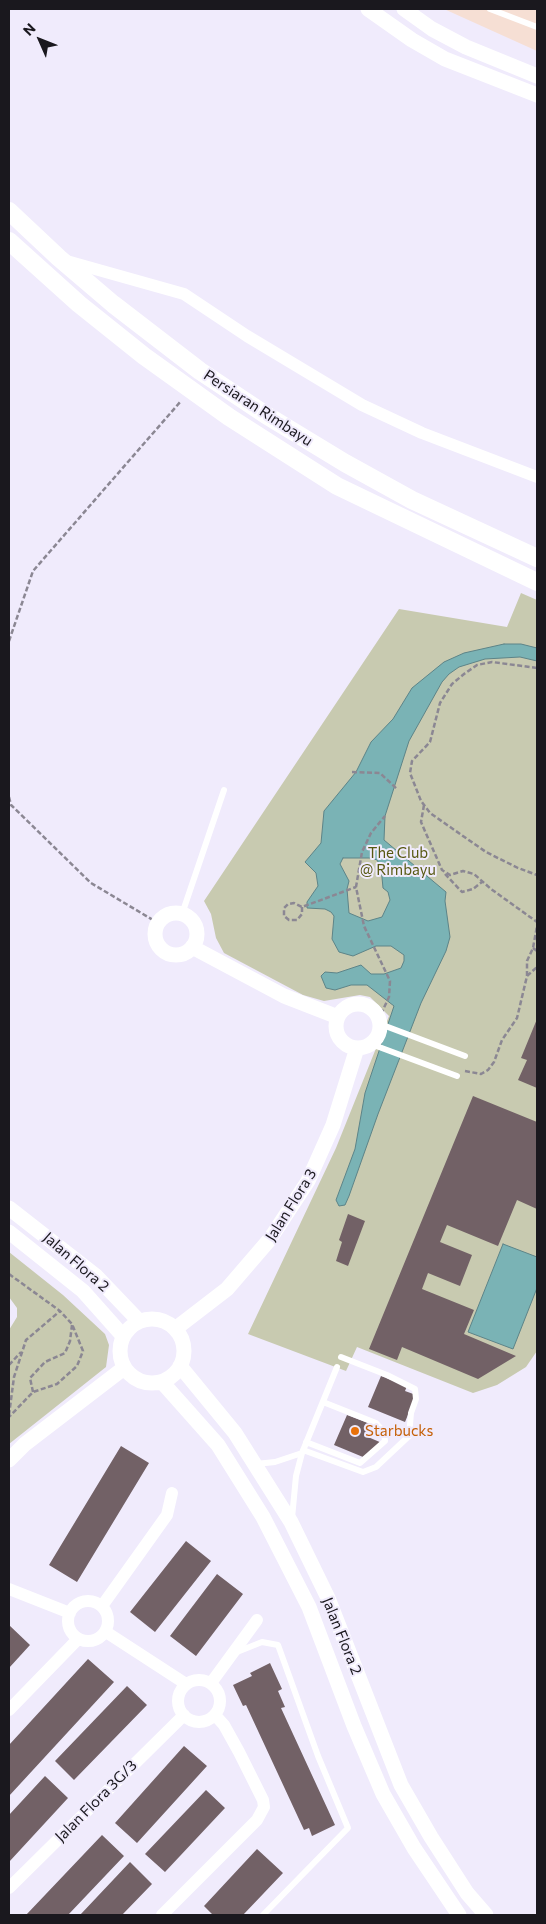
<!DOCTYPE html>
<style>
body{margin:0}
#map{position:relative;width:546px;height:1924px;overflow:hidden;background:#f0ebfc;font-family:Commissioner,sans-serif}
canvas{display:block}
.frame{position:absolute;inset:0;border:10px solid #1a181e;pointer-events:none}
.north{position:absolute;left:15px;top:15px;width:50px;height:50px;-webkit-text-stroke:4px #f0ebfc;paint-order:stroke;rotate:314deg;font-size:14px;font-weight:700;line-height:20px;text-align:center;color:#1a181e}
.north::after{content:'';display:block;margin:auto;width:18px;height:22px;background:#1a181e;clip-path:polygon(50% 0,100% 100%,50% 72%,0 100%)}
</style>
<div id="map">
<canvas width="546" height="1924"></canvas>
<div class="frame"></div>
<div class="north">N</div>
</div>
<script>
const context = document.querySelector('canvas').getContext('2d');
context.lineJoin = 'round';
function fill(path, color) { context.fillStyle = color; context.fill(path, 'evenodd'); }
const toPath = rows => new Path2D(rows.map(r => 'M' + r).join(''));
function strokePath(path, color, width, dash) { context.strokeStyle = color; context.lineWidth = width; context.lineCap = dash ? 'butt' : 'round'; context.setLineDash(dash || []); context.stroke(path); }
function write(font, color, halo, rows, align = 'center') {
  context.font = font + ' Commissioner,sans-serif'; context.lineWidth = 4; context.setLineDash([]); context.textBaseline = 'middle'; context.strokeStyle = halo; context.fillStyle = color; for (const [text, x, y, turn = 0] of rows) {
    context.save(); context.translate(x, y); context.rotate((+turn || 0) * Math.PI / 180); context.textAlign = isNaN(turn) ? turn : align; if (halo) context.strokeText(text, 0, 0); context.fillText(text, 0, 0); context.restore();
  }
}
const commercial = toPath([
 [444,9,537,9,537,51]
]);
const green = toPath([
 [521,593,537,600,537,1351,526,1367,497,1385,473,1393,357,1347,346,1371,248,1334,336,1148,389,1016,370,997,360,995,324,1001,303,995,224,953,216,938,211,914,204,901,399,609,507,627],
 [9,1252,63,1295,105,1334,109,1345,106,1367,9,1444,9,1330,17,1317,17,1308,9,1297]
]);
const water = toPath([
 [504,644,521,644,537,648,537,661,520,657,485,659,459,667,449,674,442,682,409,741,385,816,384,840,446,892,445,901,450,937,446,951,421,1003,378,1114,349,1196,345,1205,339,1206,336,1200,355,1149,365,1093,394,1006,367,985,351,985,335,990,326,988,321,976,325,972,337,973,361,965,371,974,384,974,401,968,404,961,404,955,391,946,376,946,353,956,339,952,332,939,334,916,331,912,325,909,307,908,307,902,318,886,316,873,305,862,321,843,324,811,356,772,371,742,393,719,412,688,444,662,464,653,504,644],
 [343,858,371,858,377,860,381,867,383,888,388,892,390,900,382,917,368,921,349,913,347,889,349,881,340,864,343,858],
 [503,1244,537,1257,537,1288,513,1349,468,1332,503,1244]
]);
const building = toPath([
 [537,1019,537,1088,518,1080,527,1060,521,1058],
 [473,1096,537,1122,537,1209,517,1200,498,1246,447,1225,440,1242,472,1255,460,1286,428,1273,422,1289,474,1310,464,1334,516,1356,478,1379,402,1347,397,1360,369,1349],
 [348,1214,365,1221,348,1266,336,1261,342,1242,339,1240],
 [381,1376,407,1386,405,1391,416,1395,405,1422,368,1407],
 [347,1415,373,1425,368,1437,382,1443,363,1457,334,1445],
 [121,1446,149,1463,77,1582,49,1565],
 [186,1541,211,1561,155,1632,130,1612],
 [217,1574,243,1594,196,1656,170,1636],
 [9,1625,30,1645,9,1668],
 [88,1659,114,1682,9,1796,9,1745],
 [270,1663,282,1689,278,1691,285,1707,281,1708,335,1825,312,1836,309,1828,304,1830,246,1705,243,1706,233,1685,252,1676,250,1673],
 [127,1686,147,1705,74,1780,55,1761],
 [184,1746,207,1766,137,1843,115,1823],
 [45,1776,68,1798,9,1862,9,1815],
 [206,1790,225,1808,165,1872,145,1854],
 [102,1835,124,1856,68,1915,26,1915],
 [257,1849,283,1873,243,1915,213,1915,204,1906],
 [130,1862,152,1884,122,1915,80,1915]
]);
const path = toPath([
 [9,641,33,571,181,401],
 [537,668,492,662,477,665,464,674,452,684,440,703,430,742,412,761,410,773,421,801,430,813,486,852,518,868,537,875],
 [352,772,380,773,397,789],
 [9,797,11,805,91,883,158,923],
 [424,805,421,822,442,870,450,875,463,871,474,874,491,889,537,922],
 [445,874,462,892,473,889,482,882],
 [302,907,302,914,297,920,289,920,284,916,284,908,288,904,294,903,302,907,356,887],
 [533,948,537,951],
 [527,976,537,967],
 [381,1014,389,997,390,981,364,926,356,887,362,852,371,833,385,816],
 [465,1071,481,1074,488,1070,494,1062,502,1040,517,1018,527,976,527,961,533,948,537,926],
 [9,1274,60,1311,72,1324,83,1351,77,1366,57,1384,33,1392,9,1417],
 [9,1365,21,1352],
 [33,1392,30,1378,45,1362,65,1353,70,1341,72,1325],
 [9,1415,14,1377,26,1340,60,1311]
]);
const service = toPath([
 [490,9,537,27],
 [182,914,224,790],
 [380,1024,465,1056],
 [371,1044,457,1076],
 [306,1442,360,1463,385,1441,384,1432,376,1423,323,1402],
 [303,1450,363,1472,376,1467,409,1436,411,1413,416,1399,415,1389,387,1375,341,1357],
 [256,1464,275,1462,302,1453],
 [292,1518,296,1476,302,1453,337,1367],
 [237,1652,262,1642,278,1645,318,1756,348,1828,263,1915]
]);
const minor = toPath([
 [63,260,184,294,247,336,362,405,422,433,537,477],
 [9,1589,70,1613],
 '68 1621a20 20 0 1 1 40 0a20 20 0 1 1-40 0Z',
 [102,1606,167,1515,172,1493],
 [106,1632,186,1684],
 '178 1701a21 21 0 1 1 42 0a21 21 0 1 1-42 0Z',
 [211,1683,257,1620],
 [9,1710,78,1639],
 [9,1888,184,1715],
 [162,1915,257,1820,264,1807,263,1800,239,1752,224,1725,215,1715]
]);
const tertiary = toPath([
 [368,9,412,40,445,59,537,95],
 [404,9,432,29,466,47,537,76],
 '155 934a21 21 0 1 1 42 0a21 21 0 1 1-42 0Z',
 [192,947,284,996,338,1017],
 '336 1026a22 22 0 1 1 44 0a22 22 0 1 1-44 0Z',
 [9,1208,96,1276,139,1321],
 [9,1232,83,1291,123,1336],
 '120 1351a32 32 0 1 1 64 0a32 32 0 1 1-64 0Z',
 [175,1329,227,1289,270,1239,308,1181,333,1125,357,1048],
 [180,1366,235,1433,291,1522,328,1598,401,1785,431,1837,467,1893,486,1915],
 [162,1382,218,1445,263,1517,309,1607,354,1726,383,1794,414,1848,459,1915],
 [9,1460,25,1444,124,1368]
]);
const secondary = toPath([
 [9,211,59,258,113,304,200,371,266,415,345,463,412,500,537,558],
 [9,241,79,304,144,356,229,417,337,486,537,582]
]);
const markers = [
 [355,1431,5,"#e8710a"]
];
const streetNames = [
 ["Persiaran Rimbayu",258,408,33],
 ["Jalan Flora 3",291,1205,-58],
 ["Jalan Flora 2",76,1262,41],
 ["Jalan Flora 2",342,1636,68],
 ["Jalan Flora 3G/3",96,1801,-45]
];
const parkNames = [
 ["The Club",398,853],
 ["@ Rimbayu",398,870]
];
const foodNames = [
 ["Starbucks",365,1431]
];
fill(commercial, '#f6dfd4');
fill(green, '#c8cab0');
fill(water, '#7ab3b5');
strokePath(water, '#5d8488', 1);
fill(building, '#726166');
strokePath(path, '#8b8793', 2.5, [5, 2.5]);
strokePath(service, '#fff', 6);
strokePath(minor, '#fff', 12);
strokePath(tertiary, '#fff', 15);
strokePath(secondary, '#fff', 18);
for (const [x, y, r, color] of markers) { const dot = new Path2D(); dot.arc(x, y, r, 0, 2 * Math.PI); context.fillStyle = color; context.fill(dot); strokePath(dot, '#f0ebfc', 2); }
write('15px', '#1a181e', '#f0ebfc', streetNames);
write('15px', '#575811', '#f0ebfc', parkNames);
write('15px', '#c56008', '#f0ebfc', foodNames, 'left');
</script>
